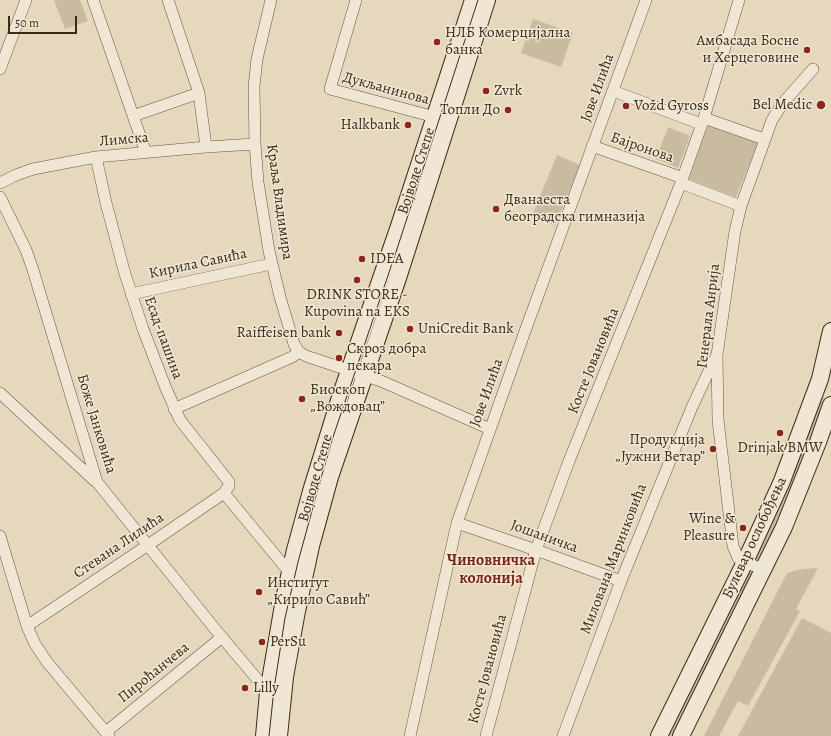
<!DOCTYPE html>
<meta charset="utf-8">
<style>
body{margin:0}
#map{position:relative;width:831px;height:736px;overflow:hidden;background:#e6d8bd;font-family:Alegreya,serif}
canvas{display:block}
.scale{position:absolute;left:8px;top:16px;width:69px;height:18px;box-sizing:border-box;border:2px solid #3b2b12;border-top:0;padding-left:5px;font-size:12px;line-height:14px;white-space:nowrap;color:#3b2b12;-webkit-text-stroke:3px #efe6d4;paint-order:stroke}
</style>
<div id="map">
<canvas width="831" height="736"></canvas>
<div class="scale">50 m</div>
</div>
<script>
const context = document.querySelector('canvas').getContext('2d');
context.lineJoin = 'round';
function fill(path, color) { context.fillStyle = color; context.fill(path, 'evenodd'); }
const toPath = rows => new Path2D(rows.map(r => 'M' + r).join(''));
function strokePath(path, color, width, dash) { context.strokeStyle = color; context.lineWidth = width; context.lineCap = dash ? 'butt' : 'round'; context.setLineDash(dash || []); context.stroke(path); }
function write(font, color, halo, rows, align = 'center') {
  context.font = font + ' Alegreya,serif'; context.lineWidth = 3; context.setLineDash([]); context.textBaseline = 'middle'; context.strokeStyle = halo; context.fillStyle = color; for (const [text, x, y, turn = 0] of rows) {
    context.save(); context.translate(x, y); context.rotate((+turn || 0) * Math.PI / 180); context.textAlign = isNaN(turn) ? turn : align; if (halo) context.strokeText(text, 0, 0); context.fillText(text, 0, 0); context.restore();
  }
}
const green = toPath([
 [54,0,80,0,88,21,65,29],
 [533,19,573,33,561,67,521,53],
 [708,125,758,143,736,197,689,179],
 [668,127,690,136,678,168,656,159],
 [557,155,580,165,555,226,532,216],
 [821,397,826,398,827,400,822,422,761,560,757,561,754,559],
 [818,568,796,609,800,611,748,706,738,701,719,736,704,736,787,573,801,569],
 [747,570,751,570,755,573,675,736,663,736],
 [802,618,831,633,831,736,738,736]
]);
const street = toPath([
 [93,0,146,153],
 [168,0,199,93,206,147],
 [271,0,257,59,254,86,255,144,258,182,269,251,280,297,294,344,299,352,306,356,381,381,490,429],
 [356,0,330,89,435,117],
 [0,69,26,0],
 [613,91,701,124],
 [133,116,199,93],
 [704,118,764,139],
 [592,146,683,178],
 [0,183,16,175,33,169,96,157,206,147,255,144],
 [681,183,741,206],
 [0,197,26,250,33,270,97,482,215,629,268,692,272,693],
 [131,294,271,264],
 [0,393,95,481],
 [174,409,292,357,299,352],
 [224,493,290,573],
 [457,523,536,550,621,581],
 [0,536,27,626,35,644,47,662,109,736],
 [763,570,738,558,733,546,718,420,717,355,735,231,741,206,772,120,783,103,813,69],
 [27,626,148,545,224,493,229,486,229,482,180,420,165,386,143,329,125,274,106,203,96,157],
 [106,732,222,637],
 [410,736,457,523,524,334,646,0],
 [486,736,536,550,569,461,681,183,704,118,739,0],
 [563,736,621,581,692,407,716,356]
]);
const secondary = toPath([
 [264,736,268,692,284,599,295,550,311,491,341,394,399,226,473,0],
 [279,736,285,677,297,611,311,546,330,477,398,278,487,0],
 [659,736,745,562,782,481,820,379,831,331],
 [681,736,784,527,818,442,831,405]
]);
const tram = toPath([
 [269,736,274,689,285,618,298,562,319,485,333,437,397,249,478,0]
]);
const markers = [
 [437,42,4,"#8f2418"],
 [807,50,4,"#8f2418"],
 [486,91,4,"#8f2418"],
 [821,105,5,"#8f2418"],
 [626,106,4,"#8f2418"],
 [508,110,4,"#8f2418"],
 [408,125,4,"#8f2418"],
 [496,209,4,"#8f2418"],
 [362,259,4,"#8f2418"],
 [357,280,4,"#8f2418"],
 [410,329,4,"#8f2418"],
 [339,333,4,"#8f2418"],
 [339,358,4,"#8f2418"],
 [302,399,4,"#8f2418"],
 [780,433,4,"#8f2418"],
 [713,449,4,"#8f2418"],
 [743,528,4,"#8f2418"],
 [259,592,4,"#8f2418"],
 [262,642,4,"#8f2418"],
 [245,688,4,"#8f2418"]
];
const poiNames = [
 ["НЛБ Комерцијална",445,33],
 ["банка",445,50],
 ["Амбасада Босне",799,41,"right"],
 ["и Херцеговине",799,58,"right"],
 ["Zvrk",494,91],
 ["Bel Medic",812,105,"right"],
 ["Vožd Gyross",634,106],
 ["Топли До",500,110,"right"],
 ["Halkbank",400,125,"right"],
 ["Дванаеста",504,200],
 ["београдска гимназија",504,217],
 ["IDEA",370,259],
 ["DRINK STORE -",357,295,"center"],
 ["Kupovina na EKS",357,312,"center"],
 ["UniCredit Bank",418,329],
 ["Raiffeisen bank",331,333,"right"],
 ["Скроз добра",347,349],
 ["пекара",347,366],
 ["Биоскоп",310,390],
 ["„Вождовац”",310,407],
 ["Продукција",705,440,"right"],
 ["„Јужни Ветар”",705,457,"right"],
 ["Drinjak BMW",780,448,"center"],
 ["Wine &",735,519,"right"],
 ["Pleasure",735,536,"right"],
 ["Институт",267,583],
 ["„Кирило Савић”",267,600],
 ["PerSu",270,642],
 ["Lilly",253,688]
];
const streetNames = [
 ["Јове Илића",598,88,-70],
 ["Дукљанинова",386,89,15],
 ["Лимска",124,140,-5],
 ["Бајронова",642,148,19],
 ["Војводе Степе",417,171,-72],
 ["Краља Владимира",279,202,82],
 ["Кирила Савића",198,264,-12],
 ["Генерала Анрија",709,316,-83],
 ["Есад-пашина",163,338,70],
 ["Косте Јовановића",594,361,-68],
 ["Јове Илића",487,393,-70],
 ["Боже Јанковића",96,424,73],
 ["Војводе Степе",316,478,-74],
 ["Јошаничка",544,537,20],
 ["Булевар ослобођења",755,538,-65],
 ["Стевана Лилића",119,546,-34],
 ["Милована Маринковића",614,559,-69],
 ["Косте Јовановића",488,669,-75],
 ["Пироћанчева",154,673,-39]
];
const neighbourhoodNames = [
 ["Чиновничка",491,561],
 ["колонија",491,579]
];
fill(green, '#c9bba0');
strokePath(street, '#66563d', 12);
strokePath(secondary, '#3b2b12', 18);
strokePath(street, '#efe6d4', 11);
strokePath(secondary, '#efe6d4', 16);
strokePath(tram, '#3b2b12', 1);
for (const [x, y, r, color] of markers) { const dot = new Path2D(); dot.arc(x, y, r, 0, 2 * Math.PI); context.fillStyle = color; context.fill(dot); strokePath(dot, '#efe6d4', 1.5); }
write('15px', '#3b2b12', '#efe6d4', poiNames, 'left');
write('15px', '#3b2b12', '#efe6d4', streetNames);
write('bold 16px', '#7a1f14', '#efe6d4', neighbourhoodNames);
</script>
